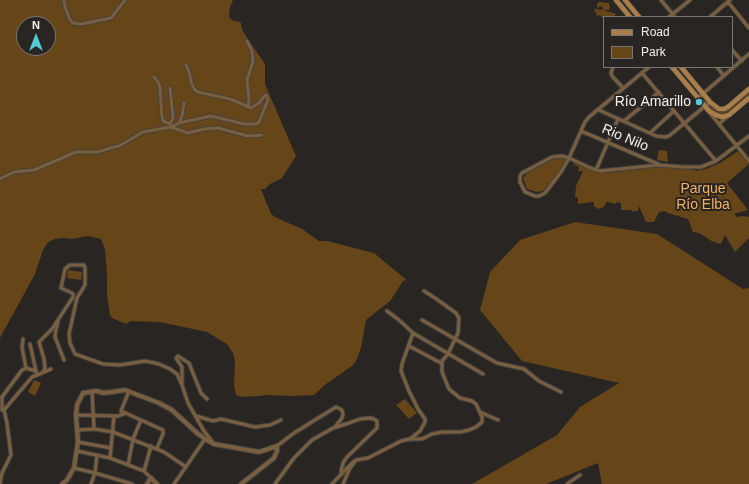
<!DOCTYPE html>
<meta charset="utf-8">
<style>
body{margin:0}
#map{position:relative;width:749px;height:484px;overflow:hidden;background:#282522;font-family:Arial,sans-serif}
canvas{display:block}
.legend{position:absolute;left:603px;top:16px;width:130px;height:52px;box-sizing:border-box;background:#282522;border:1px solid #797774;margin:0;padding:5px 7px;list-style:none;font-size:12px;color:#f3f1ef}
.legend li{display:flex;align-items:center;gap:8px;height:20px}
.legend b{width:20px;border:1px solid #797774}
.north{position:absolute;left:16px;top:16px;width:40px;height:40px;box-sizing:border-box;background:#282522;border:1px solid #797774;border-radius:50%;rotate:0deg;font-size:11px;font-weight:700;line-height:16px;text-align:center;color:#f3f1ef}
.north::after{content:'';display:block;margin:auto;width:14px;height:18px;background:#52cbd8;clip-path:polygon(50% 0,100% 100%,50% 72%,0 100%)}
</style>
<div id="map">
<canvas width="749" height="484"></canvas>
<ul class="legend">
<li><b style="height:5px;background:#a97e4a"></b>Road</li>
<li><b style="height:11px;background:#664518"></b>Park</li>
</ul>
<div class="north">N</div>
</div>
<script>
const context = document.querySelector('canvas').getContext('2d');
context.lineJoin = 'round';
function fill(path, color) { context.fillStyle = color; context.fill(path, 'evenodd'); }
const toPath = rows => new Path2D(rows.map(r => 'M' + r).join(''));
function strokePath(path, color, width, dash) { context.strokeStyle = color; context.lineWidth = width; context.lineCap = dash ? 'butt' : 'round'; context.setLineDash(dash || []); context.stroke(path); }
function write(font, color, halo, rows, align = 'center') {
  context.font = font + ' Arial,sans-serif'; context.lineWidth = 4; context.setLineDash([]); context.textBaseline = 'middle'; context.strokeStyle = halo; context.fillStyle = color; for (const [text, x, y, turn = 0] of rows) {
    context.save(); context.translate(x, y); context.rotate((+turn || 0) * Math.PI / 180); context.textAlign = isNaN(turn) ? turn : align; if (halo) context.strokeText(text, 0, 0); context.fillText(text, 0, 0); context.restore();
  }
}
const green = toPath([
 [0,0,233,0,230,7,229,17,233,21,237,21,241,23,242,30,265,64,265,84,296,156,282,178,270,184,265,189,261,189,271,214,275,217,302,229,319,241,327,241,374,253,409,282,406,280,403,281,390,301,366,320,361,348,356,361,352,366,326,384,314,395,291,396,267,395,259,396,241,397,236,395,234,386,235,361,233,353,227,344,207,332,160,322,131,321,126,324,112,318,110,315,107,296,107,275,105,250,101,239,88,236,72,239,64,238,55,239,50,241,46,245,43,250,35,274,0,338],
 [24,24,48,24,48,48,24,48],
 [599,2,609,3,610,7,609,10,605,10,605,11,610,12,616,14,614,17,604,17,604,20,600,15,597,16,594,9,597,9,601,10,603,9,602,6,597,8,597,4],
 [749,91,749,96,730,113,723,115,716,114,709,108,709,106,711,106,717,110,723,111],
 [659,150,667,151,668,162,657,160],
 [738,151,749,164,727,183,748,210,734,214,737,217,742,216,749,217,749,238,735,252,725,235,721,244,717,243,714,241,713,242,699,233,693,232,688,219,668,213,665,211,659,212,654,222,646,222,639,206,638,211,635,211,633,212,631,210,621,210,621,203,616,202,616,204,608,202,607,201,604,207,597,209,596,207,594,207,594,202,578,204,578,198,575,197,576,186,583,171,581,170,580,172,578,171,579,168,577,166,577,165,576,166,572,164,576,165,573,163,573,162,581,165,580,167,581,165,595,171,604,173,659,167,695,170,695,171,706,169,720,163],
 [557,157,566,160,563,168,546,190,537,192,527,189,523,178,528,171],
 [575,222,657,234,743,289,749,288,749,484,602,484,598,463,546,484,472,484,557,435,580,407,619,383,522,361,480,310,490,272,520,240],
 [68,270,82,272,81,280,67,278],
 [34,380,41,383,35,396,28,392],
 [405,399,417,413,409,419,396,405]
]);
const minor = toPath([
 [64,0,65,7,70,20,73,23,81,24,111,18,125,0],
 [661,0,675,17],
 [728,2,749,28],
 [669,17,690,0],
 [710,17,730,0],
 [247,41,252,51,253,61,247,80,249,99,248,107],
 [732,50,742,61],
 [613,67,611,73,612,76,623,88],
 [649,67,589,117,585,122,569,158,561,172,545,193,539,196,535,196,525,192,520,182,520,176,522,173,552,157,562,156,569,158,588,167,596,170,600,171,659,165,683,167,701,167,716,161,749,136],
 [717,67,724,76],
 [642,73,716,161],
 [154,77,158,82,160,88,162,117,163,121,170,124,173,118,170,88],
 [698,98,749,54],
 [599,110,656,136,665,137,669,136,710,102],
 [710,113,749,161],
 [624,121,659,92],
 [179,123,182,116,184,103],
 [170,124,171,127,188,133,204,129,218,128,248,136,262,135],
 [719,124,728,116],
 [581,131,658,164],
 [650,133,674,111],
 [596,170,618,119],
 [0,179,14,172,34,170,76,152,97,152,114,147,119,146,143,132,171,127,179,123,211,116,244,124,256,124,259,122,268,100,267,96,265,95,259,103,251,108,230,99,198,92,195,90,192,85,189,72,186,65],
 [387,311,399,320,413,333,402,364,401,371,409,391,418,409,425,419,425,422,420,431,410,439],
 [422,320,497,363,524,369,539,381,561,392],
 [58,322,56,329,55,337,64,360],
 [413,333,483,374],
 [23,339,22,347,26,368],
 [30,344,36,371],
 [409,346,441,363],
 [26,368,36,371,36,373],
 [44,372,51,369],
 [182,384,182,367,176,358,178,356,189,363,201,393,207,399],
 [92,391,94,429],
 [129,391,121,411,163,430,163,434,157,448],
 [2,410,2,397,22,370,26,368],
 [4,410,32,377,42,373,45,369,44,359,39,342,52,329,73,297,73,294,72,293,61,288,65,269,70,265,84,265,85,268,85,285,77,298,69,334,70,343,75,354,103,364,120,365,145,361,159,364,170,369,177,374,182,385,188,403,204,431,214,444],
 [480,412,498,420],
 [76,415,118,416,126,413],
 [196,416,213,421,221,419,255,427,270,425,281,420],
 [77,430,94,429,113,432,164,452,186,467],
 [78,442,111,448],
 [277,446,294,433,336,407,342,410,343,414,342,418,335,427],
 [77,451,110,458,144,471,151,478],
 [110,458,114,416],
 [128,465,133,439,141,420],
 [74,468,95,473,132,484],
 [144,471,151,446],
 [0,483,2,473,11,455,7,423,4,410],
 [91,484,95,473,97,455],
 [174,484,205,439],
 [275,484,294,458,312,440,333,428,346,424,360,419,370,418,374,419,377,421,377,428,347,457,343,463,341,472],
 [332,484,352,463,356,460,368,458,401,441,410,439,422,439,432,434,442,432,460,432,469,430,476,427,482,422,482,417,476,404,472,401,460,398,449,389,442,372,442,361,448,354,458,333,459,318,456,313,435,298,424,291],
 [343,484,350,468,354,463],
 [567,484,580,475]
]);
const tertiary = toPath([
 [62,484,67,480,74,468,78,442,76,415,77,405,83,393,97,391,103,393,112,392,125,390,159,403,172,410,197,433,205,439,214,444,259,452,277,446,277,451,274,458,241,484],
 [147,484,151,478,157,484]
]);
const secondary = toPath([
 [616,0,630,17],
 [625,0,639,17],
 [672,67,709,111,716,115,722,117,729,115,749,98],
 [681,67,710,102,719,109,724,109,728,107,749,89]
]);
const markers = [
 [699,102,4,"#52cbd8"]
];
const poiNames = [
 ["Río Amarillo",691,102]
];
const streetNames = [
 ["Rio Nilo",625,138,23]
];
const parkNames = [
 ["Parque",703,189],
 ["Río Elba",703,205]
];
fill(green, '#664518');
strokePath(minor, '#44423f', 5);
strokePath(tertiary, '#44423f', 6);
strokePath(secondary, '#44423f', 6);
strokePath(minor, '#795f3f', 3);
strokePath(tertiary, '#795f3f', 4);
strokePath(secondary, '#a97e4a', 4.5);
for (const [x, y, r, color] of markers) { const dot = new Path2D(); dot.arc(x, y, r, 0, 2 * Math.PI); context.fillStyle = color; context.fill(dot); strokePath(dot, '#282522', 1.5); }
write('14px', '#f3f1ef', '#282522', poiNames, 'right');
write('14px', '#f3f1ef', '#282522', streetNames);
write('14px', '#f4b15e', '#282522', parkNames);
</script>
